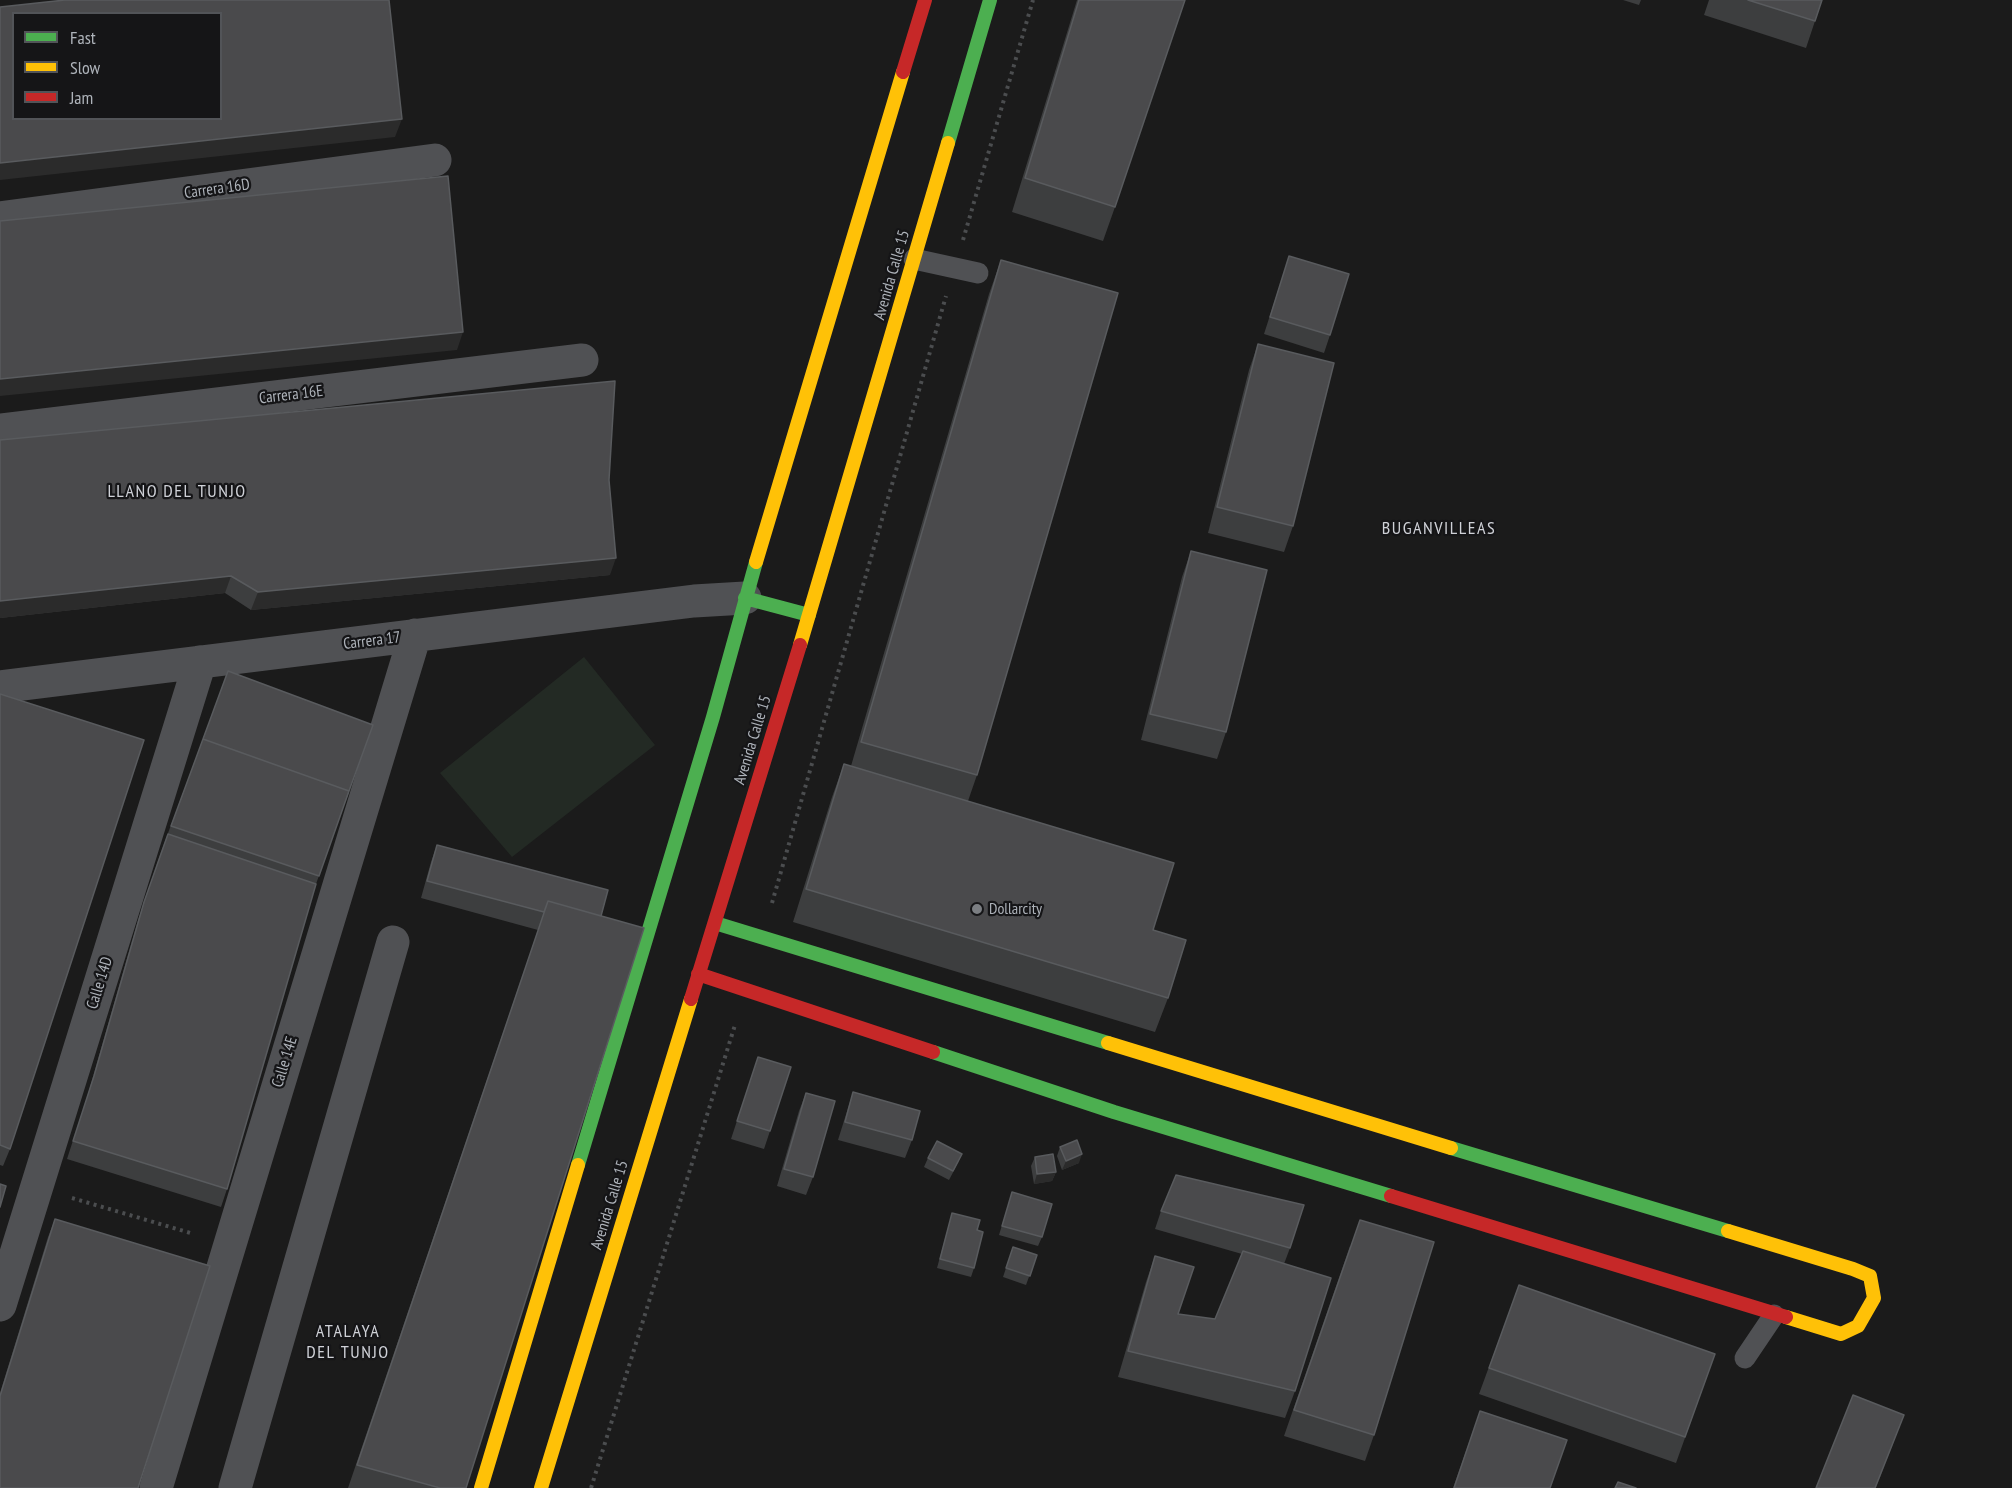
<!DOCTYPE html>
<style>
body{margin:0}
#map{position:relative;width:2012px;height:1488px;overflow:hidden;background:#1b1b1b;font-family:"PT Sans Narrow",sans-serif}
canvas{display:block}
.legend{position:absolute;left:12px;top:12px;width:210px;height:108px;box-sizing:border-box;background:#151517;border:2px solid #525458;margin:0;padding:8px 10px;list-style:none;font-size:18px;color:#aeb3ba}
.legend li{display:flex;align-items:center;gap:12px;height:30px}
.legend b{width:30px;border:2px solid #525458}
</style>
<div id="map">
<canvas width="2012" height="1488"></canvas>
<ul class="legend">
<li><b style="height:8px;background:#4caf50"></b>Fast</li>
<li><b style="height:8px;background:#ffc107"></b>Slow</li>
<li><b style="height:8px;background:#c62828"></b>Jam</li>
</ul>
</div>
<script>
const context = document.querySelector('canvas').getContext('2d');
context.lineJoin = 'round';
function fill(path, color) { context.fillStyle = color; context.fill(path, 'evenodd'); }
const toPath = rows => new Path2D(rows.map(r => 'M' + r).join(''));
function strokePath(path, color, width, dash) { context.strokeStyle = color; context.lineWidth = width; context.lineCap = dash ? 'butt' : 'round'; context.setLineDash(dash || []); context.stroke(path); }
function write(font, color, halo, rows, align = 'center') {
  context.font = font + ' "PT Sans Narrow",sans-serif'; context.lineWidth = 4.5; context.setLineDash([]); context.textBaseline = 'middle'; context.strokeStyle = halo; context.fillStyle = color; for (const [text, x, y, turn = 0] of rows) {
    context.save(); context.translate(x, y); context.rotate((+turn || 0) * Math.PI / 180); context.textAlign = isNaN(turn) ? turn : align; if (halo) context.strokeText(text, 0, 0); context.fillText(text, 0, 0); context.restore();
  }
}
const green = toPath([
 [584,657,655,745,512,857,440,773]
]);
const path = toPath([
 [963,240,1033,0],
 [772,903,946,296],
 [72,1198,194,1234],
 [591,1488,735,1025]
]);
const lane = toPath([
 [914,259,978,273],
 [1745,1358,1774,1315]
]);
const street = toPath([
 [0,218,435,160],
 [0,430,582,360],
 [0,687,694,601,745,598],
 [0,1305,200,662],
 [156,1488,415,635],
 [235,1488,393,942]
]);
const fast = toPath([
 [948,143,990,0],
 [745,598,809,615],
 [715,923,1108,1043],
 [933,1052,1114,1112,1391,1196],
 [1451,1148,1728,1231],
 [578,1165,713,717,756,562]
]);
const slow = toPath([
 [756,562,903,72],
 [800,645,948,143],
 [1108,1043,1451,1148],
 [1728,1231,1853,1269,1870,1276,1874,1298,1858,1326,1841,1334,1786,1317],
 [481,1488,578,1165],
 [541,1488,691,999]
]);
const jam = toPath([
 [903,72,925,0],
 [698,974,933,1052],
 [691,999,800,645],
 [1391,1196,1786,1317]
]);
const wall = toPath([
 [1077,0,1185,0,1115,207,1103,241,1012,212],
 [1623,0,1641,0,1639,5],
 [1709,0,1822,0,1806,48,1704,15],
 [1289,256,1330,335,1324,353,1264,334],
 [1001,260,977,775,968,801,1153,930,1168,998,1155,1032,793,922,832,797,844,764,851,766,989,294],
 [1258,344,1293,526,1284,552,1208,533,1249,370],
 [0,440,609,480,610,575,251,610,225,593,0,618],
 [1191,551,1226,732,1217,759,1141,740,1182,577],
 [228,671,349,792,316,884,227,1189,221,1207,67,1159,88,1094,138,920,161,852],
 [0,694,10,1149,3,1166,0,1165],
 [437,845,601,916,466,1488,348,1488,538,930,421,898,431,862],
 [758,1057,770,1131,764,1149,731,1139],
 [853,1092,912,1140,905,1158,838,1140],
 [806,1093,813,1177,806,1195,777,1186,799,1111],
 [1060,1147,1079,1163,1062,1170,1057,1156],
 [962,1154,958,1163,949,1180,924,1167,928,1158],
 [1035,1157,1056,1172,1052,1181,1034,1184,1031,1166],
 [1012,1192,1042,1237,1038,1246,999,1235],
 [1161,1211,1290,1248,1284,1264,1295,1391,1285,1418,1118,1377,1146,1282,1155,1256,1178,1314,1215,1319,1242,1254,1155,1229],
 [952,1213,974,1268,971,1277,937,1268],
 [55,1219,0,1488,0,1393,48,1237],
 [1350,1246,1374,1435,1365,1461,1284,1436],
 [1013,1247,1037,1255,1026,1285,1003,1277],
 [1519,1285,1715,1354,1676,1463,1479,1394],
 [1480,1411,1550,1488,1453,1488]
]);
const shadedWall = toPath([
 [402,119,395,137,0,180,0,163],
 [463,332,457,350,0,396,0,379],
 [616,558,610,575,251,610,258,592],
 [231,576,225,593,0,618,0,601],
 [1082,1154,1079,1163,1062,1170,1066,1161],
 [1056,1172,1052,1181,1034,1184,1037,1174],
 [1904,1415,1876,1488,1875,1488]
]);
const building = toPath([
 [65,0,389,0,402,119,0,163,0,7,65,0],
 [14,14,220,14,220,118,14,118,14,14],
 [1079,0,1185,0,1115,207,1025,178,1079,0],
 [1748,0,1822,0,1815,21,1748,0],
 [448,176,463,332,0,379,0,221,448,176],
 [1289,256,1349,274,1330,335,1270,317,1289,256],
 [1001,260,1118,293,977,775,861,742,1001,260],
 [1258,344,1334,363,1293,526,1217,507,1258,344],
 [615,381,609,480,616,558,258,592,231,576,0,601,0,440,615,381],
 [1191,551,1267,570,1226,732,1150,714,1191,551],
 [228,671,373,725,349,791,203,739,228,671],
 [0,694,144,740,10,1149,0,1145,0,694],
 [203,739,349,791,319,876,171,826,203,739],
 [844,764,1174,863,1153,930,1186,940,1168,998,806,889,844,764],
 [168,834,316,884,227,1189,73,1141,94,1076,144,902,168,834],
 [437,845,608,890,601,916,548,901,544,912,427,881,437,845],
 [548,901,644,928,466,1488,440,1488,357,1465,548,901],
 [758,1057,791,1067,770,1131,737,1121,758,1057],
 [853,1092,920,1111,912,1140,845,1122,853,1092],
 [806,1093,835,1101,813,1177,784,1169,806,1093],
 [1077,1140,1082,1154,1066,1161,1060,1147,1077,1140],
 [937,1141,962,1154,953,1171,928,1158,937,1141],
 [1053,1154,1056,1172,1037,1174,1035,1157,1053,1154],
 [1176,1175,1304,1205,1290,1248,1161,1211,1176,1175],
 [0,1184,6,1186,0,1207,0,1184],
 [1012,1192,1052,1204,1042,1237,1002,1226,1012,1192],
 [952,1213,980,1220,977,1230,983,1232,974,1268,940,1259,952,1213],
 [55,1219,210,1266,138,1488,0,1488,0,1396,55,1219],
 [1360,1220,1434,1242,1374,1435,1294,1410,1360,1220],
 [1013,1247,1037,1255,1030,1276,1006,1268,1013,1247],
 [1243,1251,1331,1278,1295,1391,1128,1351,1155,1256,1194,1267,1178,1314,1215,1319,1243,1251],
 [1519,1285,1715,1354,1685,1437,1489,1368,1519,1285],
 [1853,1395,1904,1415,1875,1488,1816,1488,1853,1395],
 [1480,1411,1567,1440,1550,1488,1454,1488,1480,1411],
 [1618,1482,1636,1488,1615,1488,1618,1482]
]);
const markers = [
 [977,909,6,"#7b7e82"]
];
const streetNames = [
 ["Carrera 16D",217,189,-8],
 ["Avenida Calle 15",892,275,-74],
 ["Carrera 16E",291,395,-7],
 ["Carrera 17",372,641,-7],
 ["Avenida Calle 15",753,740,-73],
 ["Calle 14D",100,983,-73],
 ["Calle 14E",285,1062,-73],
 ["Avenida Calle 15",610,1205,-73]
];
const poiNames = [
 ["Dollarcity",989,909]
];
const neighbourhoodNames = [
 ["LLANO DEL TUNJO",177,492],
 ["BUGANVILLEAS",1439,529],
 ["ATALAYA",348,1332],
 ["DEL TUNJO",348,1353]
];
fill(green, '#232a24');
strokePath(path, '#4b4d4f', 4, [3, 4.5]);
strokePath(lane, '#505154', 21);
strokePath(street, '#505154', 33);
strokePath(fast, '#4caf50', 14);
strokePath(slow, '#ffc107', 14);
strokePath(jam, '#c62828', 14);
fill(wall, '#3d3e3f');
fill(shadedWall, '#2b2b2b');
fill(building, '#4a4a4c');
strokePath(building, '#595b5e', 1.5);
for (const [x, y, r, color] of markers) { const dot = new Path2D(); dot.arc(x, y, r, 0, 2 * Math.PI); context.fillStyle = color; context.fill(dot); strokePath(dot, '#151517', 2); }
write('16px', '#aeb3ba', '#151517', streetNames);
write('16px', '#aeb3ba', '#151517', poiNames, 'left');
context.letterSpacing = '1.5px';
write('18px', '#cfd1d7', '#151517', neighbourhoodNames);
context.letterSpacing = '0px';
</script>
